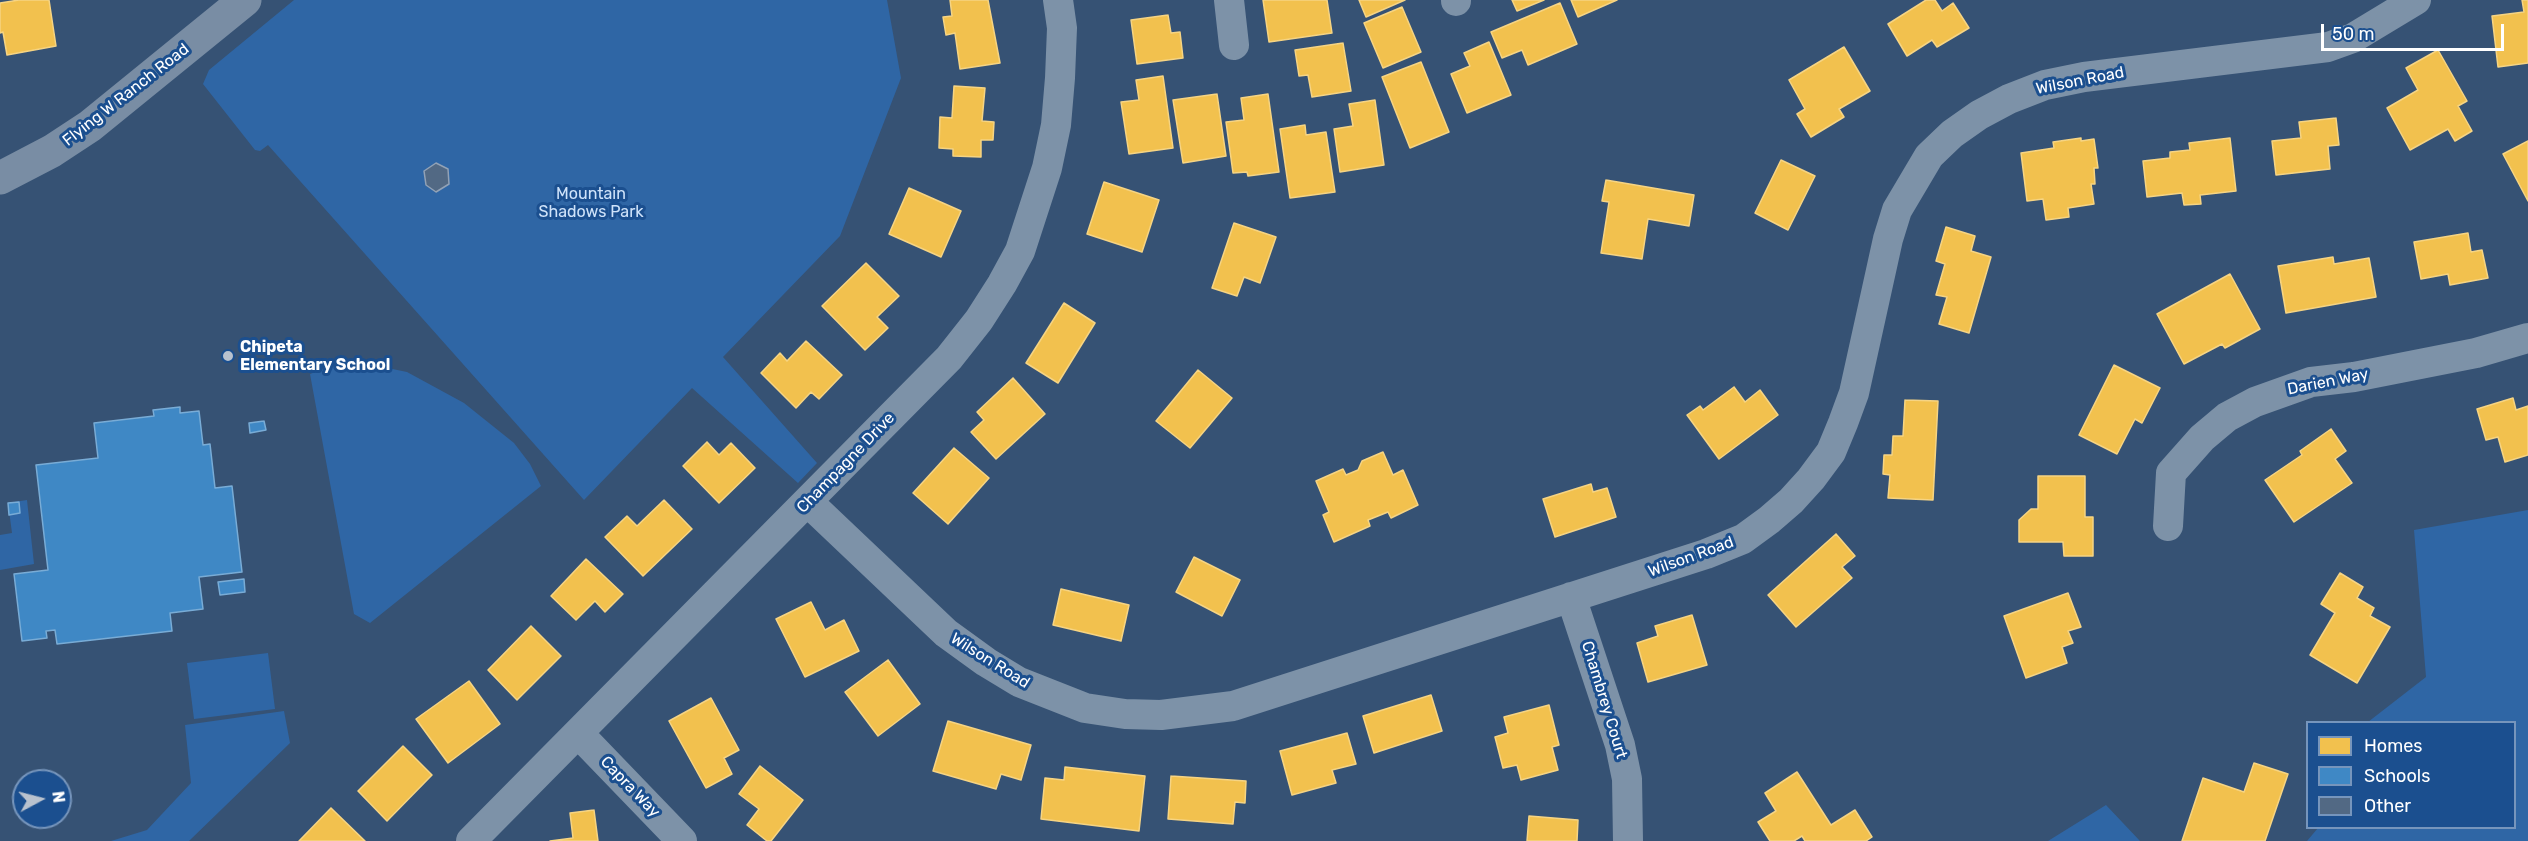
<!DOCTYPE html>
<style>
body{margin:0}
#map{position:relative;width:2528px;height:841px;overflow:hidden;background:#365274;font-family:Rubik,sans-serif}
canvas{display:block}
.legend{position:absolute;left:2306px;top:721px;width:210px;height:108px;box-sizing:border-box;background:#1b4f8f;border:2px solid #7695bc;margin:0;padding:8px 10px;list-style:none;font-size:18px;color:#fff}
.legend li{display:flex;align-items:center;gap:12px;height:30px}
.legend b{width:30px;border:2px solid #7695bc}
.north{position:absolute;left:12px;top:769px;width:60px;height:60px;box-sizing:border-box;background:#1b4f8f;border:2px solid #7695bc;border-radius:50%;rotate:83deg;font-size:16px;font-weight:700;line-height:24px;text-align:center;color:#fff}
.north::after{content:'';display:block;margin:auto;width:21px;height:27px;background:#b9c2ce;clip-path:polygon(50% 0,100% 100%,50% 72%,0 100%)}
.scale{position:absolute;left:2321px;top:24px;width:183px;height:27px;box-sizing:border-box;border:3px solid #fff;border-top:0;padding-left:8px;font-size:18px;line-height:21px;white-space:nowrap;color:#fff;-webkit-text-stroke:4px #1b4f8f;paint-order:stroke}
</style>
<div id="map">
<canvas width="2528" height="841"></canvas>
<ul class="legend">
<li><b style="height:16px;background:#f2c14e"></b>Homes</li>
<li><b style="height:16px;background:#3f88c5"></b>Schools</li>
<li><b style="height:16px;background:#526984"></b>Other</li>
</ul>
<div class="north">N</div>
<div class="scale">50 m</div>
</div>
<script>
const context = document.querySelector('canvas').getContext('2d');
context.lineJoin = 'round';
function fill(path, color) { context.fillStyle = color; context.fill(path, 'evenodd'); }
const toPath = rows => new Path2D(rows.map(r => 'M' + r).join(''));
function strokePath(path, color, width, dash) { context.strokeStyle = color; context.lineWidth = width; context.lineCap = dash ? 'butt' : 'round'; context.setLineDash(dash || []); context.stroke(path); }
function write(font, color, halo, rows, align = 'center') {
  context.font = font + ' Rubik,sans-serif'; context.lineWidth = 6; context.setLineDash([]); context.textBaseline = 'middle'; context.strokeStyle = halo; context.fillStyle = color; for (const [text, x, y, turn = 0] of rows) {
    context.save(); context.translate(x, y); context.rotate((+turn || 0) * Math.PI / 180); context.textAlign = isNaN(turn) ? turn : align; if (halo) context.strokeText(text, 0, 0); context.fillText(text, 0, 0); context.restore();
  }
}
const green = toPath([
 [294,0,887,0,901,78,840,236,723,357,817,463,798,483,692,388,584,500,268,145,260,151,255,150,203,84,209,70],
 [354,361,407,372,464,403,514,443,530,464,541,486,370,623,354,614,310,374,331,366],
 [27,500,34,564,0,570,0,535,12,533,8,503],
 [2528,510,2528,841,2307,841,2318,828,2514,828,2514,722,2368,722,2426,677,2414,530],
 [268,653,275,709,194,719,187,663],
 [284,711,290,743,189,841,111,841,147,830,191,783,185,725],
 [2106,805,2140,841,2048,841]
]);
const homes = toPath([
 [19,0,49,0,56,46,7,55,3,32,0,33,0,3,19,0],
 [950,0,988,0,1000,63,960,69,955,33,946,35,943,17,952,16,950,0],
 [1263,0,1327,0,1332,33,1269,42,1263,0],
 [1359,0,1405,0,1366,17,1359,0],
 [1512,0,1544,0,1517,11,1512,0],
 [1571,0,1617,0,1578,17,1571,0],
 [1926,0,1935,0,1942,11,1953,3,1969,28,1937,47,1932,40,1907,56,1888,24,1926,0],
 [2522,0,2528,0,2528,63,2498,67,2492,16,2524,12,2522,0],
 [1560,3,1577,44,1528,65,1522,50,1502,58,1491,32,1560,3],
 [1402,7,1421,52,1383,68,1364,23,1402,7],
 [1168,15,1171,33,1180,32,1183,58,1137,64,1131,20,1168,15],
 [1489,42,1511,95,1467,113,1451,74,1470,66,1464,53,1489,42],
 [1343,43,1351,91,1312,97,1308,75,1299,76,1295,50,1343,43],
 [1844,47,1870,91,1839,109,1844,117,1811,137,1797,114,1805,109,1789,80,1844,47],
 [2438,50,2467,101,2458,106,2472,131,2455,141,2448,129,2410,150,2387,108,2418,90,2406,68,2438,50],
 [1421,62,1449,132,1410,148,1382,77,1421,62],
 [1163,76,1173,148,1129,154,1121,102,1139,100,1136,80,1163,76],
 [954,86,985,88,982,121,994,122,993,140,981,140,981,157,953,156,953,149,939,148,940,117,952,118,954,86],
 [1217,94,1226,156,1183,163,1173,100,1217,94],
 [1268,94,1279,172,1248,176,1247,172,1233,173,1226,122,1244,120,1241,98,1268,94],
 [1375,100,1384,165,1340,172,1334,129,1353,126,1349,104,1375,100],
 [2336,118,2339,145,2328,146,2330,169,2276,175,2272,141,2301,138,2299,122,2336,118],
 [1305,125,1306,135,1326,132,1335,192,1290,198,1280,129,1305,125],
 [2081,138,2081,141,2094,139,2098,168,2094,168,2095,184,2091,184,2094,204,2068,208,2069,217,2046,220,2043,199,2027,201,2021,153,2054,148,2053,142,2081,138],
 [2230,138,2236,191,2200,195,2201,204,2184,205,2182,193,2147,197,2143,161,2170,158,2170,152,2190,150,2189,143,2230,138],
 [2528,141,2528,201,2503,154,2528,141],
 [1781,160,1815,176,1788,230,1755,213,1781,160],
 [1606,180,1694,195,1689,226,1648,219,1642,259,1601,253,1609,202,1602,201,1606,180],
 [1104,182,1159,200,1142,252,1087,234,1104,182],
 [909,188,961,211,941,257,889,234,909,188],
 [1234,223,1276,237,1260,283,1244,277,1237,296,1212,288,1234,223],
 [1946,227,1975,236,1971,251,1991,257,1969,333,1939,324,1947,297,1936,295,1945,264,1936,261,1946,227],
 [2468,233,2471,252,2482,250,2488,278,2450,285,2448,274,2421,279,2414,242,2468,233],
 [2333,257,2334,264,2369,258,2376,297,2286,313,2278,266,2333,257],
 [866,263,899,296,877,317,888,328,865,350,822,306,866,263],
 [2230,274,2260,329,2225,348,2222,344,2184,364,2157,314,2230,274],
 [1064,303,1095,323,1058,383,1026,363,1064,303],
 [806,341,842,375,819,399,811,392,796,408,761,373,780,353,787,361,806,341],
 [2114,365,2160,388,2142,423,2135,419,2117,454,2079,435,2114,365],
 [1198,370,1232,398,1190,448,1156,421,1198,370],
 [1013,378,1045,414,996,459,971,432,984,420,977,412,1013,378],
 [1734,387,1745,402,1760,390,1778,415,1719,459,1687,415,1700,406,1703,410,1734,387],
 [2513,398,2516,410,2528,406,2528,455,2505,462,2498,437,2486,440,2477,409,2513,398],
 [1905,400,1938,401,1933,500,1888,498,1890,475,1883,474,1884,455,1892,455,1893,436,1903,436,1905,400],
 [2331,429,2346,451,2335,459,2352,483,2294,522,2265,480,2302,455,2300,451,2331,429],
 [707,442,719,455,731,443,755,468,719,503,683,466,707,442],
 [954,448,989,478,948,524,913,493,954,448],
 [1383,452,1393,475,1403,470,1418,505,1391,518,1388,512,1368,520,1370,526,1334,542,1323,515,1329,512,1316,481,1343,469,1346,475,1358,470,1362,461,1383,452],
 [2038,476,2085,476,2085,517,2093,517,2093,556,2064,556,2063,542,2019,542,2019,520,2031,509,2038,509,2038,476],
 [1591,484,1593,492,1607,488,1616,517,1555,537,1543,499,1591,484],
 [664,500,692,529,643,576,605,537,627,516,637,526,664,500],
 [1836,534,1855,556,1842,567,1852,578,1796,627,1768,595,1836,534],
 [1194,557,1240,580,1222,616,1176,592,1194,557],
 [586,559,623,594,605,612,595,601,576,620,551,596,586,559],
 [2340,573,2363,587,2357,598,2374,608,2370,616,2390,627,2357,683,2310,655,2335,613,2321,604,2340,573],
 [1061,589,1129,605,1121,641,1053,625,1061,589],
 [2068,593,2081,627,2068,631,2073,643,2062,647,2067,663,2026,678,2004,616,2068,593],
 [811,602,825,630,844,620,859,651,805,677,776,619,811,602],
 [1692,615,1707,665,1648,682,1637,643,1658,636,1655,626,1692,615],
 [531,626,561,656,517,700,488,670,531,626],
 [888,660,920,704,878,736,845,692,888,660],
 [469,681,500,724,448,763,416,719,469,681],
 [1431,695,1442,731,1374,753,1363,716,1431,695],
 [711,698,739,750,724,758,732,774,706,788,669,721,711,698],
 [1549,705,1559,745,1552,747,1558,770,1521,780,1517,765,1503,768,1495,737,1508,733,1504,717,1549,705],
 [948,721,1031,745,1021,780,1001,774,996,789,933,771,948,721],
 [1347,733,1356,764,1332,770,1336,783,1292,795,1280,751,1347,733],
 [403,746,432,775,387,821,358,791,403,746],
 [2254,763,2288,774,2265,841,2182,841,2203,778,2244,792,2254,763],
 [760,766,803,800,771,841,767,841,747,825,759,809,739,794,760,766],
 [1065,767,1145,776,1139,831,1041,819,1045,778,1064,780,1065,767],
 [1797,772,1831,825,1855,810,1872,837,1866,841,1805,841,1802,836,1794,841,1770,841,1758,822,1776,811,1765,793,1797,772],
 [1171,776,1246,781,1245,803,1235,802,1233,824,1168,819,1171,776],
 [331,808,365,841,299,841,331,808],
 [594,810,598,841,550,841,573,838,570,813,594,810],
 [1529,816,1578,820,1577,841,1527,841,1529,816]
]);
const schools = toPath([
 [180,407,180,413,199,411,203,445,210,444,215,488,232,486,242,572,199,577,203,609,170,613,172,631,57,644,55,630,46,631,47,638,22,641,14,574,48,570,36,465,98,458,94,423,154,416,153,410,180,407],
 [264,421,266,430,250,433,249,423,264,421],
 [19,502,20,513,9,515,8,503,19,502],
 [244,579,245,592,220,595,218,582,244,579]
]);
const building = toPath([
 [436,163,448,169,449,184,436,192,426,185,424,171,436,163]
]);
const street = toPath([
 [1229,0,1234,45],
 [1456,0,1456,1],
 [808,502,946,633,986,662,1019,682,1085,708,1125,714,1161,715,1233,706,1706,554,1743,539,1769,520,1791,501,1811,479,1831,452,1843,423,1854,393,1888,239,1897,210,1929,156,1952,134,1979,115,2009,99,2045,85,2084,77,2328,47,2353,38,2416,0],
 [2168,526,2171,473,2202,438,2227,417,2255,402,2311,382,2354,377,2476,353,2528,338],
 [1571,597,1620,745,1627,779,1628,841],
 [578,733,682,841],
 [471,841,949,358,979,320,1002,284,1020,251,1047,168,1056,125,1060,78,1062,28,1058,0]
]);
const secondary = toPath([
 [0,178,52,151,90,126,245,0]
]);
const markers = [
 [228,356,6,"#b9c2ce"]
];
const streetNames = [
 ["Wilson Road",2080,81,-11],
 ["Flying W Ranch Road",126,95,-38],
 ["Darien Way",2328,382,-11],
 ["Champagne Drive",846,463,-46],
 ["Wilson Road",1691,557,-20],
 ["Wilson Road",990,661,32],
 ["Chambrey Court",1604,700,73],
 ["Capra Way",630,787,46]
];
const parkNames = [
 ["Mountain",591,194],
 ["Shadows Park",591,212]
];
const poiNames = [
 ["Chipeta",240,347],
 ["Elementary School",240,365]
];
fill(green, '#2f66a5');
fill(homes, '#f2c14e');
strokePath(homes, '#f6d483', 1.5);
fill(schools, '#3f88c5');
strokePath(schools, '#79acd6', 1.5);
fill(building, '#526984');
strokePath(building, '#92a2b6', 1.5);
strokePath(street, '#7d92a8', 30);
strokePath(secondary, '#798da4', 33);
for (const [x, y, r, color] of markers) { const dot = new Path2D(); dot.arc(x, y, r, 0, 2 * Math.PI); context.fillStyle = color; context.fill(dot); strokePath(dot, '#1b4f8f', 2); }
write('16px', '#fff', '#1b4f8f', streetNames);
write('16px', '#cfe3fa', '#1b4f8f', parkNames);
write('bold 16px', '#fff', '#1b4f8f', poiNames, 'left');
</script>
